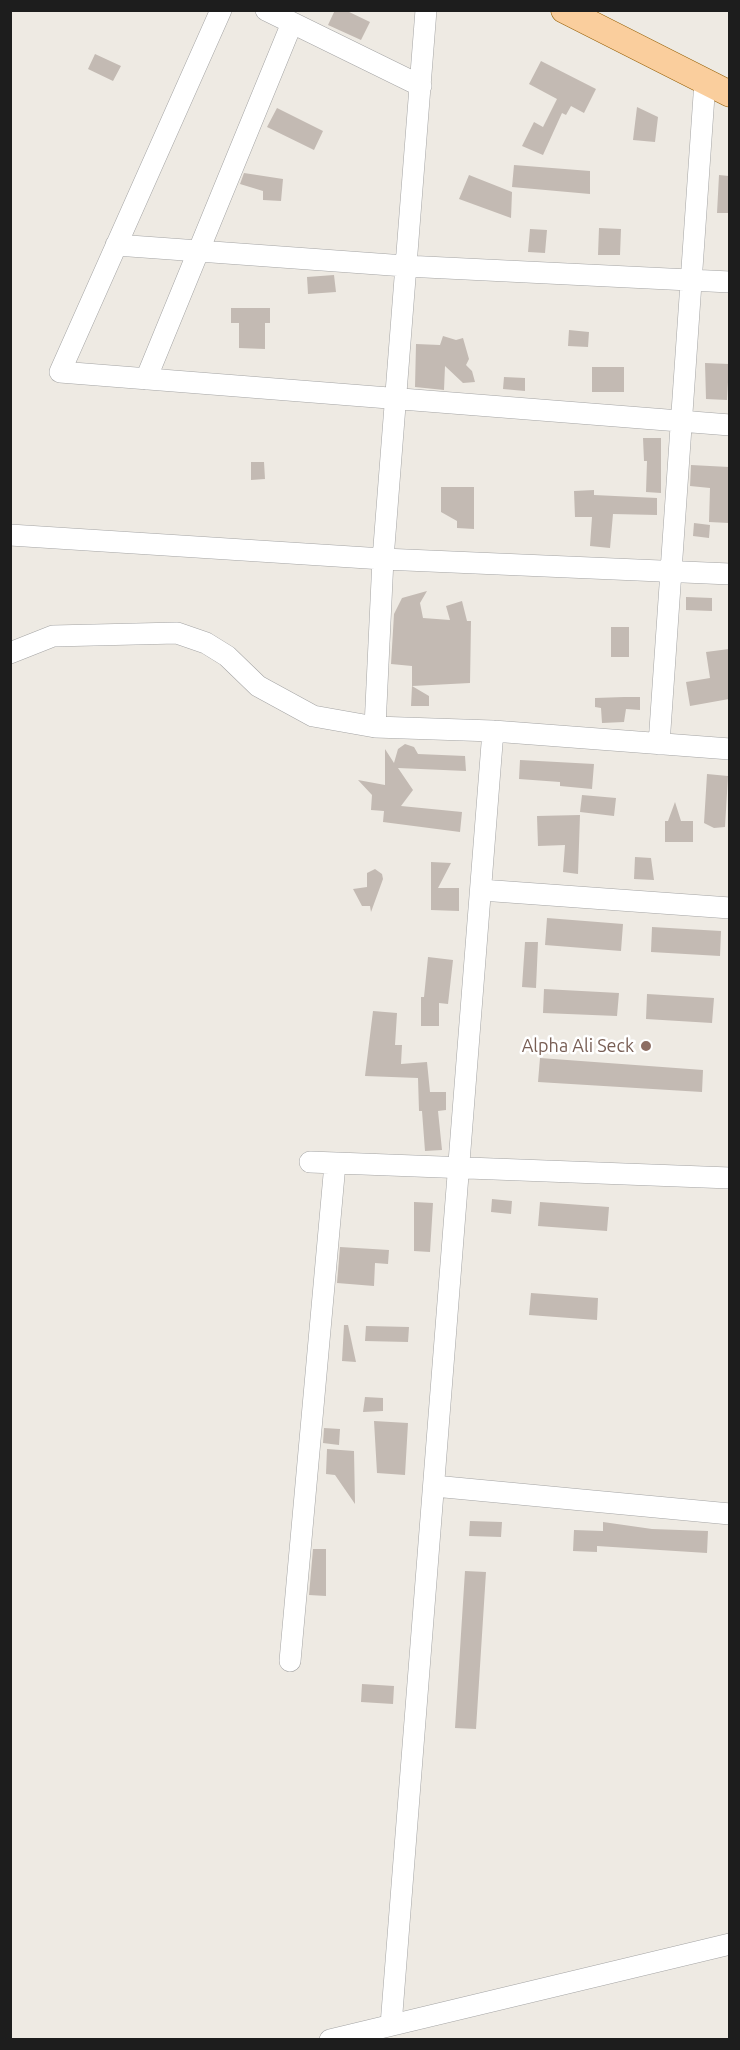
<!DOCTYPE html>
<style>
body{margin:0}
#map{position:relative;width:740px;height:2050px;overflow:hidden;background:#eeeae3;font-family:Ubuntu,sans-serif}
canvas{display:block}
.frame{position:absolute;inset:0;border:12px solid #1d1d1d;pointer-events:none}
</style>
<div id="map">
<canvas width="740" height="2050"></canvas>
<div class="frame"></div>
</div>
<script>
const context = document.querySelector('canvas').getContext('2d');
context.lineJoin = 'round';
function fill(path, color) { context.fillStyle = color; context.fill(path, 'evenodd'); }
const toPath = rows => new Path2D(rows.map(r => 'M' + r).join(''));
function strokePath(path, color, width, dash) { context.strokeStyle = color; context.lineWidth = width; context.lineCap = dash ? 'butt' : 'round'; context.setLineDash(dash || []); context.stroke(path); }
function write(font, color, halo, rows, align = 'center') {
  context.font = font + ' Ubuntu,sans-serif'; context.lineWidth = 5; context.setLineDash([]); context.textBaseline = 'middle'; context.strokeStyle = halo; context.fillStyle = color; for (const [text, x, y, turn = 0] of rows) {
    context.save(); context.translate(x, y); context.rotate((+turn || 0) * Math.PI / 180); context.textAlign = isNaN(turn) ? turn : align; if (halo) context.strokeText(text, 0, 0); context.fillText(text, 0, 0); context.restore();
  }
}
const building = toPath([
 [335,10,345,10,370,22,361,40,328,25],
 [95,54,121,66,113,81,88,69],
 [541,61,596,89,584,113,571,106,566,115,562,113,543,155,522,146,534,122,543,127,557,99,529,84],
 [637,107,658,117,655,142,633,140],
 [277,108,323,131,314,150,267,127],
 [514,165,590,171,590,194,512,187],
 [244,173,283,179,281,201,263,200,263,191,240,184],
 [469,175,512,192,511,218,459,199],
 [719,175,729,176,729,213,717,213],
 [599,228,621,229,620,255,598,255],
 [530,229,547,230,545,253,528,252],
 [334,275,336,292,308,294,307,277],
 [231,308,270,308,270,323,265,323,265,349,239,348,239,323,231,323],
 [569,330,589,332,588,347,568,346],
 [443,336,456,340,463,338,469,359,466,365,472,371,475,382,463,383,445,366,444,390,415,387,416,344,440,345],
 [705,363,729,364,727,400,706,399],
 [592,367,624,367,624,392,592,392],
 [504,377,525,378,525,391,503,389],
 [643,438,661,438,661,493,646,492,647,461,644,461],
 [251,462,264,462,265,479,251,480],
 [691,465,729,467,729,523,709,522,710,488,690,486],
 [441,487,474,487,474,529,457,528,457,521,441,512],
 [594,490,594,495,657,498,657,515,613,514,610,548,590,546,592,517,575,517,574,491],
 [694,523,710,525,709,538,693,536],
 [427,591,420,603,423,618,450,620,446,606,462,601,467,621,471,621,470,683,412,686,412,666,391,664,394,614,402,598],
 [686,597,712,598,712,611,686,610],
 [611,627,629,627,629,657,611,657],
 [729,649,729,699,690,706,686,682,710,678,706,652],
 [412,686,429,696,429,706,411,706],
 [624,697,640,697,640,710,626,709,624,722,602,723,601,708,595,707,595,698],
 [405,744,414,747,418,754,465,756,466,771,398,768,413,790,401,806,462,812,460,832,383,822,384,811,371,810,372,795,358,780,385,785,385,749,394,763,398,749],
 [520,760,594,764,592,789,560,786,560,782,519,779],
 [707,774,728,776,725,827,714,828,704,823],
 [582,795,616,798,614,816,580,812],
 [675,802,681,821,693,821,693,842,665,842,665,821,668,821],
 [580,815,578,874,563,872,565,845,538,846,537,816],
 [635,857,651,858,654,880,634,879],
 [431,862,451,863,438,888,459,888,459,911,431,910],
 [375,869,382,874,383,879,371,912,370,906,362,906,353,889,367,887,367,873],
 [547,918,623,924,621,951,545,945],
 [652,927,721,931,720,956,651,952],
 [525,942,538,942,536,988,522,987],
 [428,957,453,960,448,1004,439,1003,439,1026,421,1026,421,997,424,997],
 [544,989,619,993,617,1016,543,1013],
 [647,994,714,998,712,1023,646,1019],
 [373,1011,397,1013,395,1045,402,1045,401,1064,427,1062,430,1092,446,1092,446,1110,438,1111,442,1150,425,1151,422,1111,419,1111,418,1078,365,1076],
 [540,1058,703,1070,702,1092,538,1082],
 [492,1199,512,1201,511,1214,491,1212],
 [414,1202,433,1203,430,1252,414,1251],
 [540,1202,609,1207,607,1231,538,1226],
 [340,1247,389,1250,388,1264,375,1263,374,1286,337,1283],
 [531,1293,598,1298,597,1320,529,1315],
 [344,1325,348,1325,356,1362,342,1361],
 [366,1326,409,1327,408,1342,365,1341],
 [365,1397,383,1398,383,1411,363,1412],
 [374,1421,408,1423,405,1475,377,1473],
 [324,1428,340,1429,339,1445,323,1443],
 [327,1449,354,1451,355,1504,335,1475,326,1474],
 [470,1521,502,1522,501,1537,469,1536],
 [603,1522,652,1529,708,1531,707,1553,597,1546,597,1552,573,1551,574,1530,603,1531],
 [313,1549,326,1549,326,1596,309,1595],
 [465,1571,486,1572,476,1729,455,1728],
 [362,1684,394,1686,393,1704,361,1702]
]);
const minor = toPath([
 [221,10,60,372,730,425],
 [266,10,421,86],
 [116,245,405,266,730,282],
 [146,379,292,23],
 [10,535,383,559,730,574],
 [10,653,53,636,177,633,206,643,227,656,258,686,313,716,375,727,493,731,730,749],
 [375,727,383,559,426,10],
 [659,744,705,81],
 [481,890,730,908],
 [310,1162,730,1178],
 [434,1486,730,1514],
 [290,1661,335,1164],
 [391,2025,493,731],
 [330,2040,730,1944]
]);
const major = toPath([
 [564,10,730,94]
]);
const markers = [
 [646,1046,6,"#8d6e63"]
];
const educationNames = [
 ["Alpha Ali Seck",634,1046]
];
fill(building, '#c3bab3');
strokePath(minor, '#a4a4a4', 22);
strokePath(major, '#945e03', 27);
strokePath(minor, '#fff', 21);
strokePath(major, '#face9d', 26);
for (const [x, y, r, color] of markers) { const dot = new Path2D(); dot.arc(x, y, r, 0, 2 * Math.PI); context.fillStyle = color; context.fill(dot); strokePath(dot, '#fff', 2); }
write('18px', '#785e54', '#fff', educationNames, 'right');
</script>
